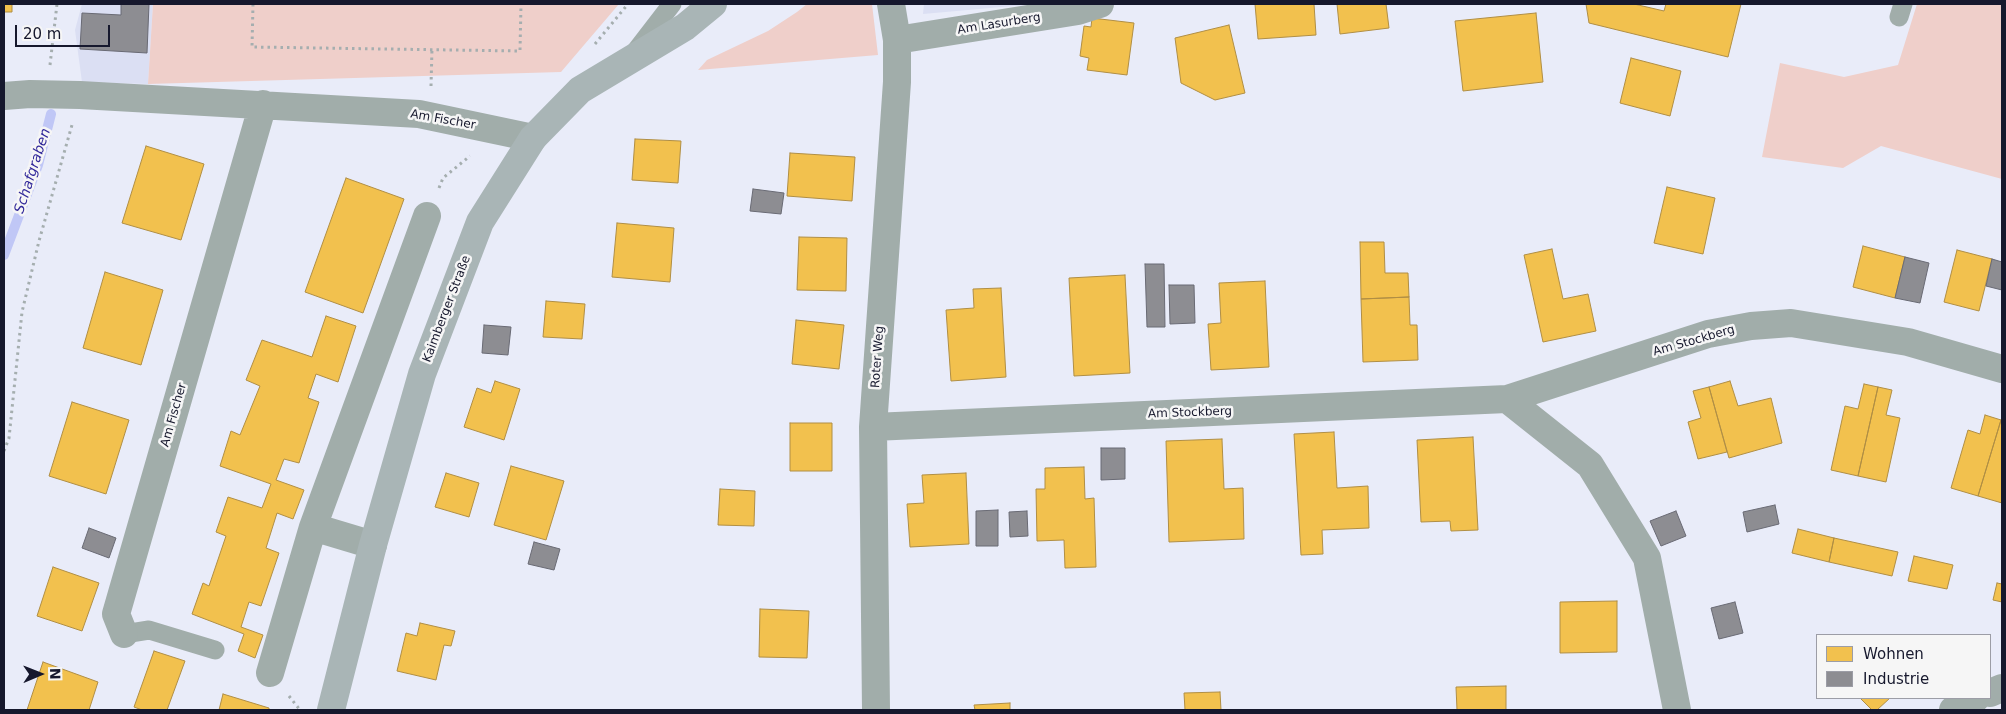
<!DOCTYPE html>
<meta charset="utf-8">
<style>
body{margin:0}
#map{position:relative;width:2006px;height:714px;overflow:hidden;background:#e9ecf9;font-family:"DejaVu Sans",sans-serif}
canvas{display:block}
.frame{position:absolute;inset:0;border:5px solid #16182d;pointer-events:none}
.legend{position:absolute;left:1816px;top:634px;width:175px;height:65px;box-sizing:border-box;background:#f6f6f6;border:1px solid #9c9da6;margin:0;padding:6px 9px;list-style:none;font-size:15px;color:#16182d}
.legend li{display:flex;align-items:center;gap:10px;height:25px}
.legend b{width:25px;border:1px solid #9c9da6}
.north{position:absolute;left:15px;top:649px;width:50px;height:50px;-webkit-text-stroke:4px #f6f6f6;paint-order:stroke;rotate:89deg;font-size:14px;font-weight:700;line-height:20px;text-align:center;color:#16182d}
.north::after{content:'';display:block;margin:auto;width:18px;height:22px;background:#16182d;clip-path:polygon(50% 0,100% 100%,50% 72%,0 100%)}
.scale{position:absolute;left:15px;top:25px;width:95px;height:22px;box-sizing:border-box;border:2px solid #16182d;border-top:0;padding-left:6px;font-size:15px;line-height:18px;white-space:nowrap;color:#16182d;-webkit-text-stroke:4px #f6f6f6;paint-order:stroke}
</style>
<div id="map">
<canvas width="2006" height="714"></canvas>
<div class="frame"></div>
<ul class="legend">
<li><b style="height:14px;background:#f2c14e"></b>Wohnen</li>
<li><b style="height:14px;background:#8d8d92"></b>Industrie</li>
</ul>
<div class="north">N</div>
<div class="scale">20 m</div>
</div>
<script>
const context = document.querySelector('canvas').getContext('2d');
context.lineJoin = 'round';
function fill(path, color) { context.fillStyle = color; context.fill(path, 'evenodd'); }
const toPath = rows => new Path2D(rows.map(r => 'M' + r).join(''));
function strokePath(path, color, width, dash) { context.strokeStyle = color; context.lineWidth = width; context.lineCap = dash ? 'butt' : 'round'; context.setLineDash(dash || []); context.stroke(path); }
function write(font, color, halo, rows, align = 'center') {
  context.font = font + ' "DejaVu Sans",sans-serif'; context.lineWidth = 5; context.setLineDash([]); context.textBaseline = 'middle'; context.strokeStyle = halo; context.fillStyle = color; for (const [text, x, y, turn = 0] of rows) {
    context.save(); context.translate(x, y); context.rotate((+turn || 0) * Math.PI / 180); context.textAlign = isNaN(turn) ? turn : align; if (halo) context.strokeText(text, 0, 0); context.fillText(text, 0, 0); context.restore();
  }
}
const built = toPath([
 [82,4,153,4,148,84,82,82,75,30],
 [924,4,1035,4,923,14]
]);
const green = toPath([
 [153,4,619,4,561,72,148,84],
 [807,4,872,4,878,55,698,70,707,60,768,31,797,12],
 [1917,4,2002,4,2002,179,1881,146,1843,168,1762,157,1780,63,1844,77,1898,65]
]);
const homes = toPath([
 [4,4,12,4,12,12,4,12,4,4],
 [1255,4,1314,4,1316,35,1258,39,1255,4],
 [1337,4,1386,4,1389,28,1340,34,1337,4],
 [1586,4,1634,4,1664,11,1666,4,1741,4,1728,57,1589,23,1586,4],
 [1536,13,1543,82,1463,91,1455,21,1536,13],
 [1092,18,1134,23,1127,75,1087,70,1089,58,1080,56,1084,26,1091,27,1092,18],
 [1229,25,1245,93,1215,100,1181,83,1175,38,1229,25],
 [1631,58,1681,71,1670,116,1620,103,1631,58],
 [635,139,681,141,678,183,632,180,635,139],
 [146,146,204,164,181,240,122,223,146,146],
 [790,153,855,157,852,201,787,196,790,153],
 [346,178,404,199,363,313,305,292,346,178],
 [1667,187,1715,198,1703,254,1654,243,1667,187],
 [617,223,674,228,670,282,612,277,617,223],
 [799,237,847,238,846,291,797,290,799,237],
 [1360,242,1384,242,1385,273,1408,273,1409,297,1361,299,1360,242],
 [1863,246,1905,257,1895,298,1853,287,1863,246],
 [1552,249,1563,299,1588,294,1596,331,1543,342,1524,255,1552,249],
 [1957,250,1992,259,1979,311,1944,302,1957,250],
 [105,272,163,290,141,365,83,348,105,272],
 [1125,275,1130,373,1074,376,1069,278,1125,275],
 [1265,281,1269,367,1211,370,1208,324,1221,323,1219,283,1265,281],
 [1001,288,1006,377,951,381,946,310,974,308,973,289,1001,288],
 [1409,297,1410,325,1417,325,1418,360,1363,362,1361,299,1409,297],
 [546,301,585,304,582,339,543,337,546,301],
 [326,316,356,326,338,382,316,374,308,398,319,402,299,463,284,459,276,480,304,490,293,519,277,513,266,548,279,553,261,606,249,602,241,627,263,635,255,658,238,651,244,634,192,614,203,583,209,586,226,536,216,532,228,497,262,508,271,484,220,466,231,431,240,435,260,386,246,380,262,340,312,357,326,316],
 [796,320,844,325,839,369,792,364,796,320],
 [495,381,520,389,504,440,464,427,477,388,491,393,495,381],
 [1730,381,1738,406,1771,398,1782,443,1729,458,1709,387,1730,381],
 [1864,384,1878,387,1858,476,1831,470,1845,406,1858,409,1864,384],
 [1709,387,1727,452,1698,459,1688,422,1701,418,1693,391,1709,387],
 [1878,387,1892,390,1886,415,1900,418,1886,482,1858,476,1878,387],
 [72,402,129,420,106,494,49,476,72,402],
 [1985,415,2001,420,1978,496,1951,488,1968,430,1980,434,1985,415],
 [2001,420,2002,421,2002,503,1978,496,2001,420],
 [790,423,832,423,832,471,790,471,790,423],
 [1334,432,1337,488,1368,486,1369,528,1322,530,1323,554,1301,555,1294,434,1334,432],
 [1473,437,1478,530,1451,531,1450,521,1421,522,1417,440,1473,437],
 [1222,439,1224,489,1243,488,1244,539,1169,542,1166,441,1222,439],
 [511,466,564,481,546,540,494,525,511,466],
 [1084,467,1085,499,1094,498,1096,567,1065,568,1064,540,1037,541,1036,489,1045,489,1045,468,1084,467],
 [446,473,479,483,469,517,435,507,446,473],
 [966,473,969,544,910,547,907,504,924,503,922,475,966,473],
 [720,489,755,491,754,526,718,525,720,489],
 [1798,529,1834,538,1829,562,1792,553,1798,529],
 [1834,538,1898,552,1892,576,1829,562,1834,538],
 [1914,556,1953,565,1947,589,1908,581,1914,556],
 [53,567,99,583,82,631,37,616,53,567],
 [1997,583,2002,584,2002,602,1993,600,1997,583],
 [1617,601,1617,652,1560,653,1560,602,1617,601],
 [760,609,809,611,807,658,759,657,760,609],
 [420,623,455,631,451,646,444,645,436,680,397,671,406,633,417,636,420,623],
 [154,651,185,661,167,710,142,710,134,707,154,651],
 [43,662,98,682,89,710,27,710,43,662],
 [1506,686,1506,710,1457,710,1456,687,1506,686],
 [1220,692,1221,710,1185,710,1184,693,1220,692],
 [223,694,269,708,269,710,219,710,223,694],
 [1860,698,1890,698,1877,710,1872,710,1860,698],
 [1010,703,1010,710,975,710,974,705,1010,703]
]);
const industry = toPath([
 [121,4,149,4,147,53,80,49,82,13,121,15,121,4],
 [753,189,784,193,781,214,750,211,753,189],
 [1905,257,1929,263,1920,303,1895,298,1905,257],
 [1992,259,2002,262,2002,290,1986,286,1992,259],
 [1145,264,1164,264,1165,327,1147,327,1145,264],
 [1169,285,1194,285,1195,323,1170,324,1169,285],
 [484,325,511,327,508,355,482,353,484,325],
 [1101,448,1125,448,1125,479,1101,480,1101,448],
 [1775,505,1779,524,1747,532,1743,512,1775,505],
 [998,510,998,546,976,546,976,511,998,510],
 [1027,511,1028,536,1010,537,1009,512,1027,511],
 [1676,511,1686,536,1661,546,1650,521,1676,511],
 [89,528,116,538,109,558,82,548,89,528],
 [534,542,560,549,554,570,528,564,534,542],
 [1735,602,1743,633,1719,639,1711,608,1735,602]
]);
const stream = toPath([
 [4,255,38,165,51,114]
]);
const path = toPath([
 [253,4,252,47,520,51,521,4],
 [595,44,628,4],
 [50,65,57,4],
 [431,86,432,49],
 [439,188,443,178,470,156],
 [4,451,9,438,22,312,39,241,72,125],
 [289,696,300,710]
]);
const service = toPath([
 [1899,17,1903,4],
 [635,52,672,4],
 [124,634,149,630,215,650]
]);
const minor = toPath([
 [897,40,1078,11,1100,4],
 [4,96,30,94,80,95,419,114,533,138],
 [1507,399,1590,465,1647,558,1677,710],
 [873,427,1507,399,1708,334,1751,326,1791,323,1908,342,2002,369],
 [313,527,373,545],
 [124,634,116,614,263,104],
 [270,673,313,527,427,216],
 [1990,693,2002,688],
 [876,710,873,427,897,82,897,40,891,4],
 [1953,710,1976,698]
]);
const secondary = toPath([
 [331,710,373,545,422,374,480,222,533,138,580,90,685,27,713,4]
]);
const streetNames = [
 ["Am Lasurberg",999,24,-9],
 ["Am Fischer",443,120,10],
 ["Kaimberger Straße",447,309,-69],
 ["Am Stockberg",1694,341,-16],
 ["Roter Weg",878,357,-86],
 ["Am Stockberg",1190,413,-2],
 ["Am Fischer",174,415,-74]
];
const waterNames = [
 ["Schafgraben",33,171,-72]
];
fill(built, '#dbdff3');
fill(green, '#efcfca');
fill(homes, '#f2c14e');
strokePath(homes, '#b08e44', 1);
fill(industry, '#8d8d92');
strokePath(industry, '#696a74', 1);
strokePath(stream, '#c0c7f6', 10);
strokePath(path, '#a5aeaf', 3, [2.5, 4]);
strokePath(service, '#a1adaa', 19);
strokePath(minor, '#a1adaa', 28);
strokePath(secondary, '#a9b5b6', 28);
write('12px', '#16182d', '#f6f6f6', streetNames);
write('italic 14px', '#32299a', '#f6f6f6', waterNames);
</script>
